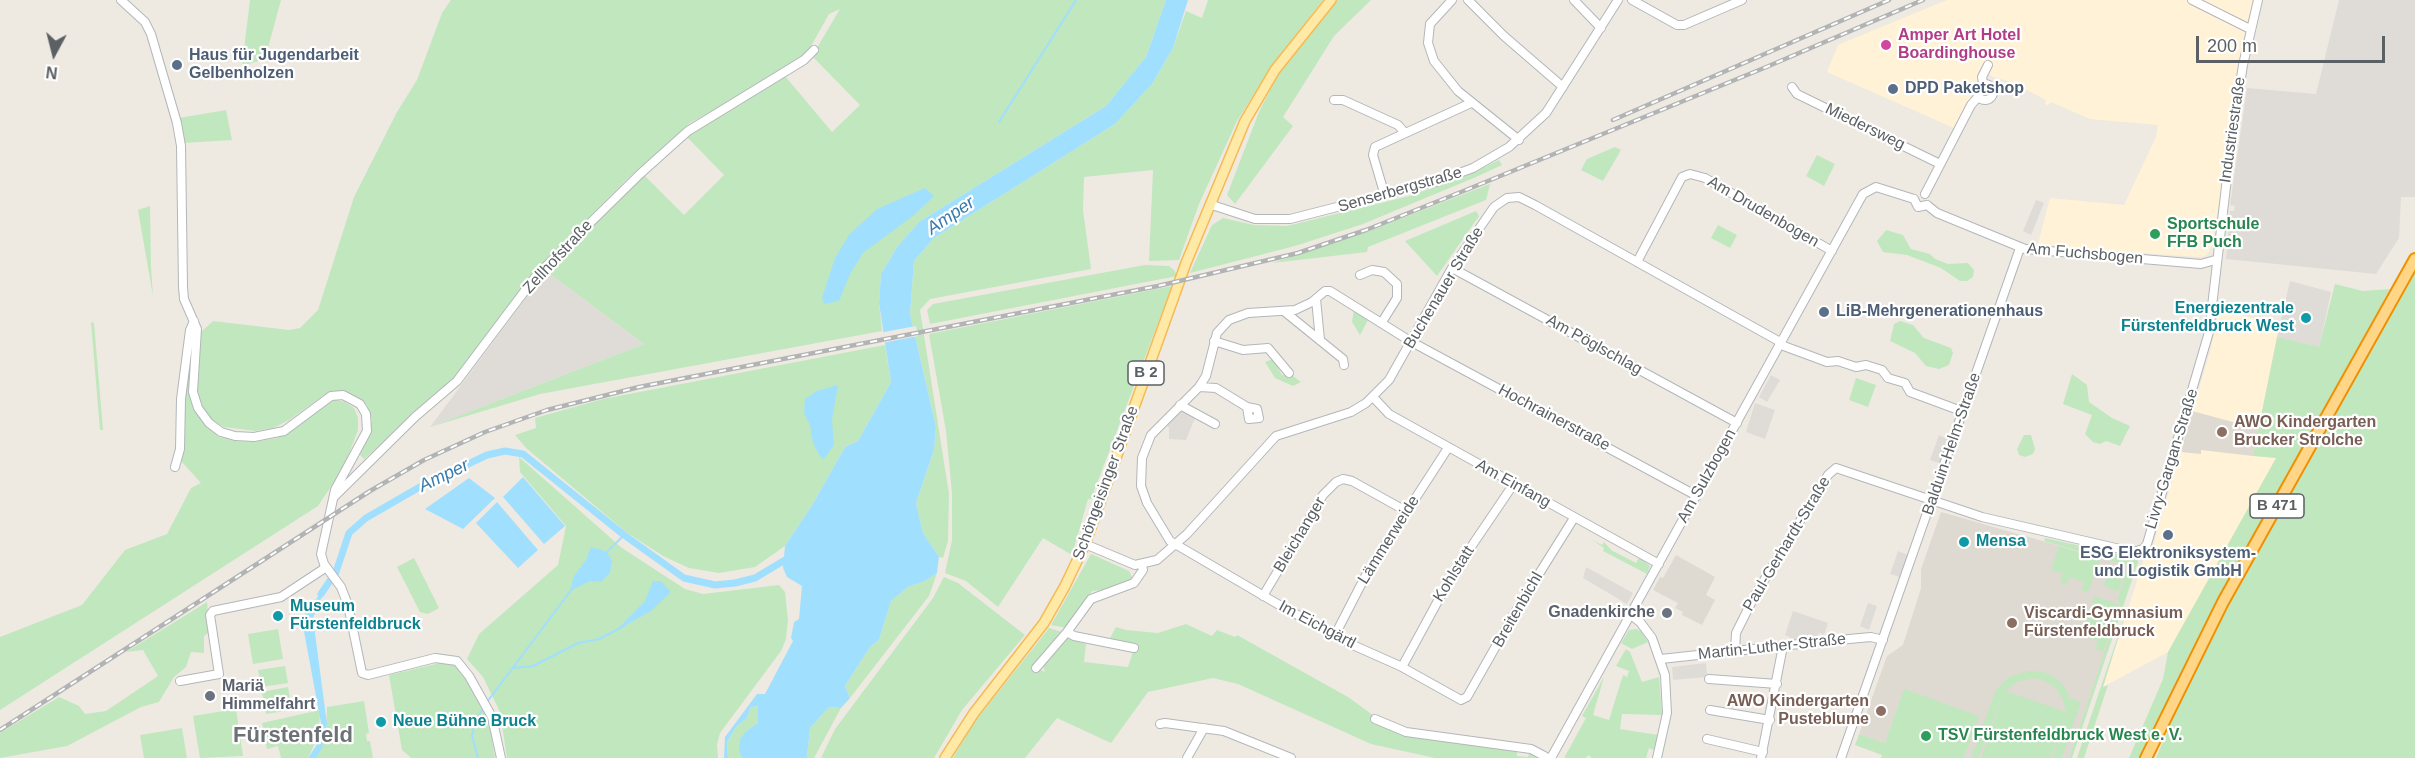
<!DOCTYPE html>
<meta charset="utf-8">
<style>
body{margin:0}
#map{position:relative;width:2415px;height:758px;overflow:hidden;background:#eeeae2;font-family:Arial,sans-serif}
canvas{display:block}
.north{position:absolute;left:24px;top:24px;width:60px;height:60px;-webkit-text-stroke:4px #fff;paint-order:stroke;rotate:187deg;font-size:16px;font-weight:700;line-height:24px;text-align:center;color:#5b6064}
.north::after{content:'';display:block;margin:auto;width:21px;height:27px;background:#5b6064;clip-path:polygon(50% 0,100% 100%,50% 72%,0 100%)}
.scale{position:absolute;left:2196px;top:36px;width:189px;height:27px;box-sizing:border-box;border:3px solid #5b6064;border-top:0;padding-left:8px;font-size:18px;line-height:21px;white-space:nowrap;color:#5b6064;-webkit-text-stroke:4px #fff;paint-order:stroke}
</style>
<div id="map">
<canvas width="2415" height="758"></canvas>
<div class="north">N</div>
<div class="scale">200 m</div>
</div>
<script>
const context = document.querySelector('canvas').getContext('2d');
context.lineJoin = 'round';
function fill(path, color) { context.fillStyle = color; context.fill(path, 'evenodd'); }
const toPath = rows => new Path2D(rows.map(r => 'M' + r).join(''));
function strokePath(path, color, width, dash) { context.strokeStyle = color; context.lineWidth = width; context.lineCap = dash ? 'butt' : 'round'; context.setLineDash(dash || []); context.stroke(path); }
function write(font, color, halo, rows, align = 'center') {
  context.font = font + ' Arial,sans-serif'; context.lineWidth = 4.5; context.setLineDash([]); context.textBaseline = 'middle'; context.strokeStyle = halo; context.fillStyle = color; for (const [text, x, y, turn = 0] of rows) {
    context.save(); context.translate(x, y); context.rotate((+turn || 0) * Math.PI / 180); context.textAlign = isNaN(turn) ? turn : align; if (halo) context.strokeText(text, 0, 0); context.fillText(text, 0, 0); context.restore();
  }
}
const commercial = toPath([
 [1947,0,2254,0,2245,30,2213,243,2207,255,2201,257,2109,251,2038,244,2050,198,2124,205,2156,137,2158,125,2090,119,2051,102,2047,106,2045,103,2046,100,2019,86,2016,90,2013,87,2014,83,1993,77,1984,71,1954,128,1827,72,1838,45],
 [2219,309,2280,325,2253,455,2277,458,2168,652,2103,687,2144,559,2151,553,2211,348]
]);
const industrial = toPath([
 [2339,0,2415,0,2415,197,2401,197,2399,238,2376,274,2226,259,2230,211,2234,211,2235,206,2230,205,2247,88,2316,94],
 [2036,200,2044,203,2031,235,2023,231],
 [546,271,644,344,430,427],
 [2290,281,2331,292,2319,348,2277,337],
 [1771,375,1780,380,1767,402,1759,397],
 [1755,403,1775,410,1765,439,1746,432],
 [1180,411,1195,418,1186,440,1169,439,1169,428,1166,424],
 [1939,435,1948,439,1939,463,1930,460],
 [1898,551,1908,555,1900,577,1890,574],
 [1586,567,1633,593,1627,604,1583,578],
 [1868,603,1877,606,1869,630,1860,626],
 [1793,611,1828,623,1824,635,1819,633,1817,638,1808,639,1809,635,1799,635,1797,640,1789,641,1790,637,1785,635],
 [1706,663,1707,677,1673,680,1672,667]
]);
const education = toPath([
 [2192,411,2259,429,2253,456,2201,450,2201,454,2181,452],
 [1941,512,2130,566,2117,600,2122,602,2069,758,1964,758,1978,716,1904,690,1885,743,1859,734,1887,656,1903,645,1921,588,1921,569],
 [1676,555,1715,577,1706,595,1715,600,1702,625,1682,615,1683,612,1675,608,1678,603,1653,590,1660,577,1663,578]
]);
const green = toPath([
 [250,0,281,0,265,59,242,66],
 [451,0,1166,0,1146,57,1106,106,919,222,897,247,881,274,879,303,882,331,540,394,430,427,644,344,546,271,643,174,684,215,724,175,686,136,785,76,832,132,860,105,812,56,840,9,829,14,806,55,770,79,690,123,627,179,533,273,459,376,364,459,360,455,372,420,367,405,349,393,336,391,324,395,289,420,273,428,255,431,224,427,212,420,201,406,197,391,201,332,213,321,289,330,300,328,318,310,354,197,397,112,417,80,442,13],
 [1208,0,1323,0,1271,67,1237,121,1199,204,1179,260,1149,261,1153,170,1084,177,1083,210,1091,269,930,299,920,310,949,494,948,541,943,558,939,557,923,533,916,503,934,450,936,427,910,314,914,261,934,238,1115,124,1152,84,1173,48,1186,11,1202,18],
 [1335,0,1371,0,1334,36,1283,117,1293,126,1235,204,1227,195,1259,112,1279,72],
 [226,110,232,140,184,143,179,118],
 [1615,147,1621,150,1603,181,1581,170,1587,159],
 [1817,155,1835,164,1824,186,1806,176],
 [1499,160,1502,165,1476,177,1363,224,1295,246,1190,273,1212,225,1223,218,1254,225,1287,226,1409,196,1469,175],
 [1490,184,1486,200,1368,247,1367,252,1272,263,1366,232],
 [150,206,151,267,153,296,138,210],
 [1476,211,1479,216,1437,276,1405,241],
 [1718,225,1737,235,1730,248,1711,238],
 [1886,230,1903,235,1911,249,1930,254,1935,259,1948,264,1968,263,1974,270,1973,277,1967,281,1960,281,1941,268,1907,255,1883,252,1877,241],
 [1145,265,1169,266,1175,271,1177,276,930,324,927,310,933,304],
 [2415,272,2415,758,2156,758,2185,690,2227,607],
 [2335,284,2363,291,2390,289,2217,601,2140,758,2129,758,2163,679,2168,652,2276,458,2253,456,2277,337,2319,347],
 [1172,286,1091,499,1088,499,1072,555,1043,538,998,607,966,581,945,573,952,540,952,493,946,431,929,334],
 [1354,309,1369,318,1360,335,1352,322],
 [1900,321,1913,325,1924,338,1951,348,1953,353,1949,365,1939,369,1926,366,1915,353,1890,341,1894,324],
 [91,322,94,323,103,430,100,430],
 [192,331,195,332,195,409,207,426,219,437,235,441,255,442,277,438,295,429,328,402,336,400,345,402,354,408,358,418,358,430,344,467,318,506,0,710,0,637,82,605,125,550,167,534,191,488,201,483,181,461,183,402],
 [885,345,891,382,858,441,845,447,814,502,785,546,755,567,719,573,689,568,663,556,626,532,526,448,515,435,536,428,535,418,603,399],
 [1273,359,1282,375,1293,376,1301,382,1293,386,1275,378,1265,362],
 [2072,374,2087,385,2089,402,2112,418,2130,426,2120,446,2106,441,2100,444,2093,442,2085,434,2092,415,2063,404],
 [1856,378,1876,385,1868,407,1849,400],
 [2024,435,2031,435,2035,449,2033,454,2025,457,2019,455,2017,449],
 [519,457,622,548,685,589,703,594,779,585,785,592,788,620,786,639,781,651,720,733,717,744,718,758,507,758,500,712,483,677,467,659,479,634,558,565,566,526,520,472],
 [2045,538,2139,559,2072,758,2069,758,2121,603,2117,600,2129,566,2044,541],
 [1592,540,1602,545,1604,542,1611,550,1636,563,1639,558,1644,561,1650,566,1647,574,1603,551,1604,548],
 [2059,546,2100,560,2088,592,2081,590,2084,582,2069,577,2066,585,2060,583,2063,574,2051,570],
 [1091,554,1129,571,1133,579,1105,590,1092,591,1066,628,1051,625],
 [414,558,439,608,428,614,420,612,397,567],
 [2110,567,2125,572,2118,591,2104,586],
 [937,573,929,596,850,698,845,686,870,647,879,640,891,601,908,587,925,581],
 [944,577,958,583,1025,635,962,710,934,758,821,758,835,729,933,598],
 [2095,596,2119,605,2103,652,2096,649,2098,641,2081,635],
 [207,602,210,632,204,636,204,653,191,652,186,667,174,677,159,702,141,707,67,746,0,758,0,733,59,697,79,706,85,714,106,711,158,676,143,650,126,652],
 [2128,606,2103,687,2108,685,2084,758,2077,758],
 [1186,624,1212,636,1217,630,1235,637,1237,635,1348,697,1399,734,1517,750,1517,756,1528,757,1529,753,1540,758,1435,758,1371,744,1238,684,1213,678,1148,692,1111,743,1057,718,1025,758,953,758,973,724,1049,628,1062,632,1033,666,1045,672,1042,663,1067,638,1086,644,1084,662,1128,667,1135,645,1109,640,1116,627,1126,630,1158,633],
 [278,629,283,659,253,664,248,634],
 [1636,629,1641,631,1648,642,1632,649,1621,643,1629,630],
 [1626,649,1630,652,1642,682,1659,677,1662,715,1622,714,1620,729,1658,735,1654,750,1649,748,1646,758,1592,758,1588,755,1586,758,1564,758,1586,718,1582,716,1604,677,1593,715,1609,720,1623,675,1627,677,1629,671,1616,666],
 [444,662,455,665,467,678,489,722,495,758,411,758,402,750,389,675],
 [285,666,288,683,261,687,258,670],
 [2028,671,2043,672,2054,677,2063,685,2070,698,2081,702,2062,758,2052,758,2065,717,2050,758,1981,758,2004,692,1978,758,1971,758,1996,690,2009,677],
 [2033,678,2045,681,2056,688,2062,697,2066,712,2005,691,2017,682],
 [288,687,292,710,266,714,262,692],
 [1904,689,1979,716,1964,758,1881,758,1882,755,1855,745,1859,734,1885,743],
 [364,701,369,733,366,734,367,741,370,741,373,758,316,758,326,736,327,707],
 [759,706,758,723,746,731,739,752,742,758,728,758,727,742,737,726,747,718,751,707],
 [829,707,841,708,814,758,807,758,810,728],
 [236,709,243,756,200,758,193,716],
 [320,710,319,734,308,758,281,758,278,746,267,749,262,723],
 [182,728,187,758,144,758,140,735]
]);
const water = toPath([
 [1166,0,1188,0,1173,48,1152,84,1115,124,934,238,914,261,910,314,936,427,934,450,916,503,923,533,939,557,937,573,925,581,908,587,891,601,879,640,870,647,845,686,850,698,841,708,829,707,810,728,807,758,742,758,739,752,740,740,746,731,758,723,758,706,751,707,747,718,737,726,727,742,728,758,724,758,725,737,757,694,765,694,793,641,791,638,794,622,799,619,802,586,787,577,783,568,785,546,814,502,845,447,858,441,891,382,879,303,881,274,897,247,919,222,1106,106,1146,57],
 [925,188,934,196,914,215,863,253,850,274,839,301,824,304,822,298,835,258,849,235,877,209],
 [838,385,832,420,834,445,824,459,821,458,813,443,810,425,804,413,805,399,817,391],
 [523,477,565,526,544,544,503,497],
 [469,478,495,498,463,529,425,509],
 [497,502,538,550,518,568,476,523],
 [591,547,605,551,612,560,610,573,601,582,590,581,570,591,574,576,586,560],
 [653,581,661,581,671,592,651,611,617,630,645,601],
 [326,587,313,618,327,724,322,748,316,758,308,758,316,746,321,723,303,626,306,611]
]);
const pier = toPath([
 [916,326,918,336,882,343,879,333]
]);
const stream = toPath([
 [999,122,1076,0],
 [605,554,624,535],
 [513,668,533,666,578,643,599,639,624,626],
 [487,702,572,589],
 [478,758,472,736,476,720,484,707]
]);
const canal = toPath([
 [321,594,336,572,349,533,366,518,418,488,487,455,505,451,523,454,624,535,684,578,715,585,735,583,755,578,790,557]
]);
const minor = toPath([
 [121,0,145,22,151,34,177,123,181,146,183,287,184,299,197,329,193,392,198,408,209,423,221,432,235,436,254,437,284,431,331,396,343,395,360,404,366,414,367,431,335,490,321,554,324,564,341,587,348,605,362,673,368,675,435,658,457,661,469,676,492,717,501,758],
 [1452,0,1430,24,1428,43,1434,61,1458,91,1519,140],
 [1468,0,1504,36,1563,87],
 [1574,0,1601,28],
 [1632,0,1677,25,1684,25,1742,0],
 [2192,0,2250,29],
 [1983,83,1982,77,1988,65],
 '1977 92a8 8 0 1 1 16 0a8 8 0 1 1-16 0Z',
 [1792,87,1797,94,1940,164],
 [1334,100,1343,100,1398,125,1405,133],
 [1925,194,1971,105,1978,97],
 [1385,196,1373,155,1375,147,1471,103],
 [1914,199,1918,207,1927,205],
 [1212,205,1255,219,1290,219,1435,182,1473,168,1509,147,1546,113,1618,0],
 [1927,205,1937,213,2025,249,2201,264,2215,260],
 [1637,262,1682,177,1690,174,1705,178,1832,251],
 [1452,268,1737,423],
 [1360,275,1372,270,1384,272,1397,284,1397,298,1382,322],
 [1316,299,1320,340],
 [1285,312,1343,359,1344,365],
 [1214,341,1243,350,1268,348,1289,373],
 [1781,345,1827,362,1838,361,1856,367,1866,365,1882,370,1888,378,1905,383,1910,392,1964,412],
 [1199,387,1206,376,1217,333,1229,320,1248,313,1295,310,1312,302,1325,291,1330,291,1410,341,1697,496],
 [1373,397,1389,414,1659,564],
 [1180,405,1215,424],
 [1247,407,1216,388,1199,387,1151,435,1142,458,1141,486,1147,503,1170,541,1281,606,1355,646,1400,666,1461,700,1467,697,1517,609,1574,518],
 [1247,407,1257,409,1259,418,1249,419,1247,407],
 [175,467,180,449,181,399,190,330,194,321],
 [334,497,415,417,457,381,536,276,640,174,688,131,804,60,814,50],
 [1085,544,1135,565,1157,560,1187,534,1276,436,1351,412,1366,403,1389,380,1452,268,1494,207,1507,198,1519,197,1535,205,1782,343],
 [1263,596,1323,495,1336,482,1343,479,1352,481,1406,511],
 [1631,615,1640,622,1652,638,1665,675,1667,713,1657,758],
 [1067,632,1074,636,1134,648],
 [1335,635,1367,573,1448,448],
 [1735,651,1736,633,1755,595,1828,475,1836,468,1982,517,2133,552,2143,549,2147,544,2209,332,2232,135,2243,65,2258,0],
 [1661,659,1827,641,1871,637,1883,640],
 [1402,667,1452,575,1513,485],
 [1036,668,1067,632,1091,599,1134,583,1143,570,1142,565],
 [1709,679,1777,684],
 [180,681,219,674,210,615,213,611,281,597,325,568],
 [1710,710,1770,720],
 [1375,719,1406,732,1531,749,1548,758],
 [1160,724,1165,723,1224,731,1291,758],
 [1707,739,1763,752],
 [1187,758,1204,728],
 [1551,758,1863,194,1876,187,1914,199],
 [1761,758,1783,646],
 [1841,758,2020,248]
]);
const major = toPath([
 [945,758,974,713,1044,623,1065,586,1085,544,1186,263,1245,121,1275,70,1331,0]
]);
const highway = toPath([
 [2146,758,2223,602,2415,259]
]);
const rail = toPath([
 [1613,120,1889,0],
 [0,730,370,491,424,460,485,432,547,410,639,387,1158,286,1298,253,1366,230,1466,190,1764,68,1923,0]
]);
const markers = [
 [1886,45,6,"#d1479c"],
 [177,65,6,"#5c6f8a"],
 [1893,89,6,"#5c6f8a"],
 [2155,234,6,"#2e9e5b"],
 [1824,312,6,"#5c6f8a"],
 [2306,318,6,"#0f9aa8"],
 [2222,432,6,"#8d6e63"],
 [2168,535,6,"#5c6f8a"],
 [1964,542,6,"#0f9aa8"],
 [1667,613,6,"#6b7280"],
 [278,616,6,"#0f9aa8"],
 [2012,623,6,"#8d6e63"],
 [210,696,6,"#6b7280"],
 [1881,711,6,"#8d6e63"],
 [381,722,6,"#0f9aa8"],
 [1926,736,6,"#2e9e5b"]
];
const shields = [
 [1146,373,36],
 [2277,506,54]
];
const shieldNames = [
 ["B 2",1146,373],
 ["B 471",2277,506]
];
const hotelNames = [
 ["Amper Art Hotel",1898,36],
 ["Boardinghouse",1898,54]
];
const serviceNames = [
 ["Haus für Jugendarbeit",189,56],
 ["Gelbenholzen",189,74],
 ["DPD Paketshop",1905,89],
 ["LiB-Mehrgenerationenhaus",1836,312],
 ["ESG Elektroniksystem-",2168,554,"center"],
 ["und Logistik GmbH",2168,572,"center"]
];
const streetNames = [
 ["Miedersweg",1865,127,26],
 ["Industriestraße",2233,130,-82],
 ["Senserbergstraße",1400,190,-16],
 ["Am Drudenbogen",1763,212,30],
 ["Am Fuchsbogen",2085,254,5],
 ["Zellhofstraße",558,257,-47],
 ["Buchenauer Straße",1444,288,-59],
 ["Am Pöglschlag",1594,345,29],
 ["Hochrainerstraße",1554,418,28],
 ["Balduin-Helm-Straße",1952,444,-71],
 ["Livry-Gargan-Straße",2172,459,-73],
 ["Am Sulzbogen",1707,476,-61],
 ["Schöngeisinger Straße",1106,483,-70],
 ["Am Einfang",1513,484,29],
 ["Bleichanger",1300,535,-59],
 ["Lämmerweide",1389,540,-58],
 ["Paul-Gerhardt-Straße",1787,544,-59],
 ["Kohlstatt",1454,574,-58],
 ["Breitenbichl",1518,610,-60],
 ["Im Eichgärtl",1317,625,28],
 ["Martin-Luther-Straße",1772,647,-6]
];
const leisureNames = [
 ["Sportschule",2167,225],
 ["FFB Puch",2167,243],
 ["TSV Fürstenfeldbruck West e. V.",1938,736]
];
const cultureNames = [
 ["Energiezentrale",2294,309,"right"],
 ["Fürstenfeldbruck West",2294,327,"right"],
 ["Mensa",1976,542],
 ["Museum",290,607],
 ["Fürstenfeldbruck",290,625],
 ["Neue Bühne Bruck",393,722]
];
const educationNames = [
 ["AWO Kindergarten",2234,423],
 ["Brucker Strolche",2234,441],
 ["Viscardi-Gymnasium",2024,614],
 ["Fürstenfeldbruck",2024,632],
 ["AWO Kindergarten",1869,702,"right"],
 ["Pusteblume",1869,720,"right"]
];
const worshipNames = [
 ["Gnadenkirche",1655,613],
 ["Mariä",222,687,"left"],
 ["Himmelfahrt",222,705,"left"]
];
const waterNames = [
 ["Amper",951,216,-34],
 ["Amper",444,476,-26]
];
const districtNames = [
 ["Fürstenfeld",293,736]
];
fill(commercial, '#fff2d6');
fill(industrial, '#dfdcd7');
fill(education, '#ded9d1');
fill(green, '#c1e7be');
fill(water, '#a1dfff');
fill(pier, '#eeeae2');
strokePath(stream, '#a1dfff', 2);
strokePath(canal, '#a1dfff', 7);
strokePath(minor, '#b3b6ba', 10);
strokePath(major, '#f6ba53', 12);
strokePath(highway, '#f09000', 14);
strokePath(minor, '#fff', 8);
strokePath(major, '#ffe9a6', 9);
strokePath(highway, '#ffd688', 10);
strokePath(rail, '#b2b3b4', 4.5);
strokePath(rail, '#fff', 2, [7]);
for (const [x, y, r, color] of markers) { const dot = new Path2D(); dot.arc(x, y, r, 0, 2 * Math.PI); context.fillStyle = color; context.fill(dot); strokePath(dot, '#fff', 2); }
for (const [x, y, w] of shields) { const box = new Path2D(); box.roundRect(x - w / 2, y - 12, w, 24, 4.5); context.fillStyle = '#fff'; context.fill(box); strokePath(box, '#5b6064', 1.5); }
write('bold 15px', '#5b6064', null, shieldNames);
write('bold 16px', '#b23c85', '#fff', hotelNames, 'left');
write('bold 16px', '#4e5e75', '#fff', serviceNames, 'left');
write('16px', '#5b6064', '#fff', streetNames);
write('bold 16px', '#27864d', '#fff', leisureNames, 'left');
write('bold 16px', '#0d838f', '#fff', cultureNames, 'left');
write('bold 16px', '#785e54', '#fff', educationNames, 'left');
write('bold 16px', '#5b616d', '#fff', worshipNames, 'right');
write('italic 18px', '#387bac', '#fff', waterNames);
write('bold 22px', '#6c7276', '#fff', districtNames);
</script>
